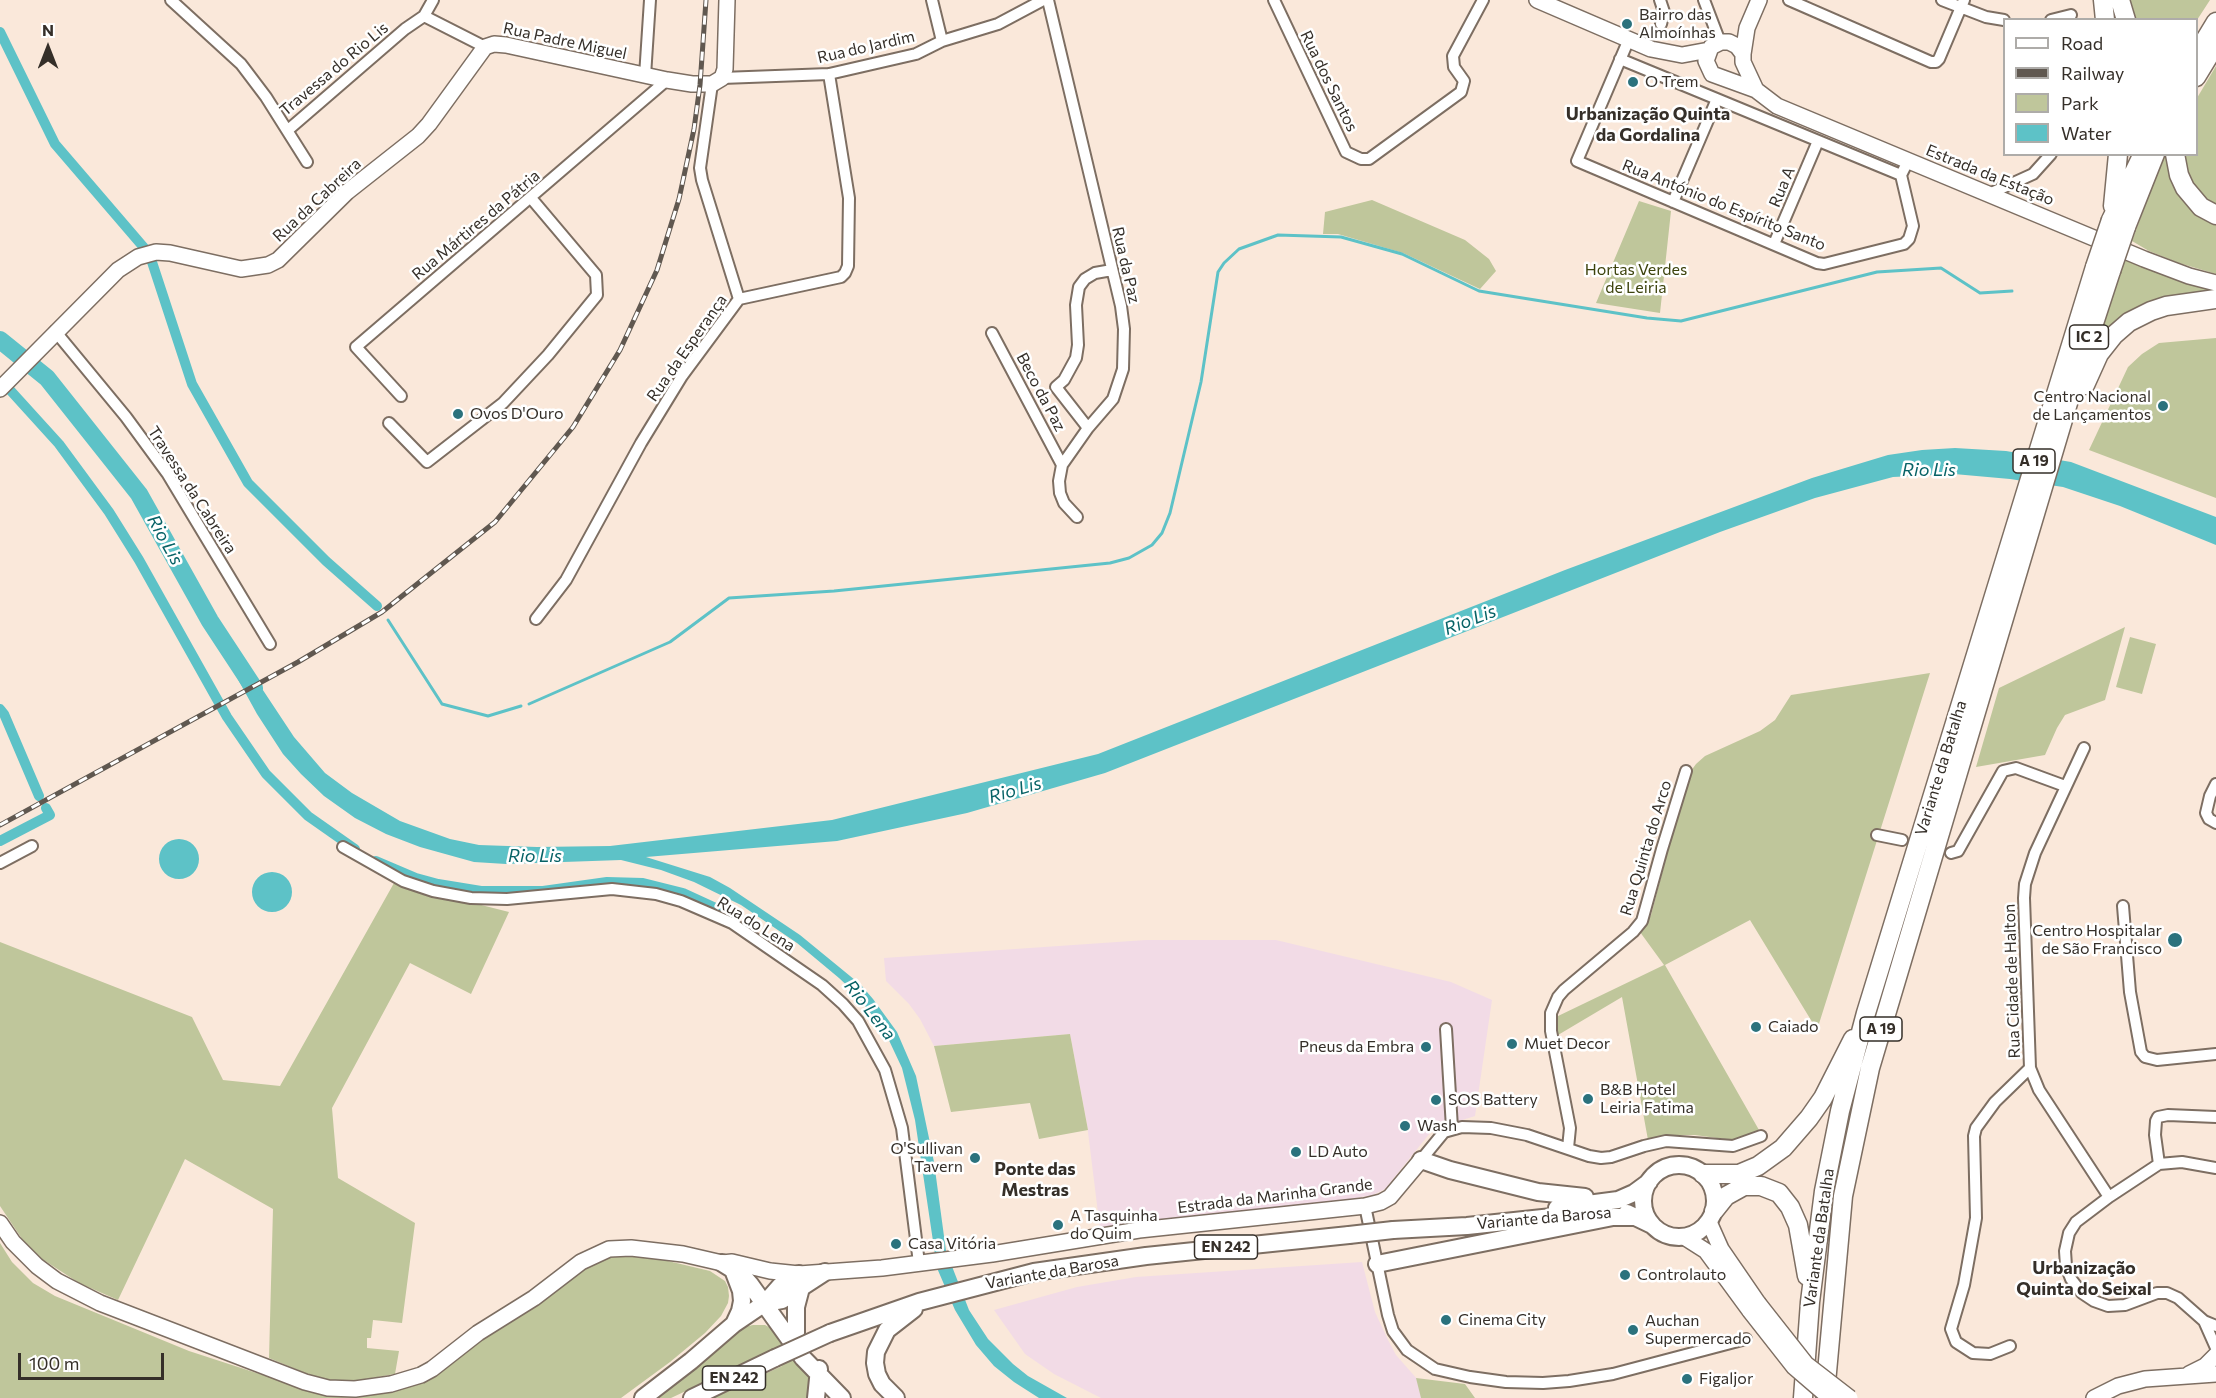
<!DOCTYPE html>
<meta charset="utf-8">
<style>
body{margin:0}
#map{position:relative;width:2216px;height:1398px;overflow:hidden;background:#fae8da;font-family:Commissioner,sans-serif}
canvas{display:block}
.legend{position:absolute;left:2003px;top:18px;width:195px;height:138px;box-sizing:border-box;background:#fff;border:2px solid #aeaca9;margin:0;padding:8px 10px;list-style:none;font-size:18px;color:#352f29}
.legend li{display:flex;align-items:center;gap:12px;height:30px}
.legend b{width:30px;border:2px solid #aeaca9}
.north{position:absolute;left:18px;top:18px;width:60px;height:60px;-webkit-text-stroke:4px #fff;paint-order:stroke;rotate:0deg;font-size:16px;font-weight:700;line-height:24px;text-align:center;color:#352f29}
.north::after{content:'';display:block;margin:auto;width:21px;height:27px;background:#352f29;clip-path:polygon(50% 0,100% 100%,50% 72%,0 100%)}
.scale{position:absolute;left:18px;top:1353px;width:146px;height:27px;box-sizing:border-box;border:3px solid #352f29;border-top:0;padding-left:8px;font-size:18px;line-height:21px;white-space:nowrap;color:#352f29;-webkit-text-stroke:4px #fff;paint-order:stroke}
</style>
<div id="map">
<canvas width="2216" height="1398"></canvas>
<ul class="legend">
<li><b style="height:8px;background:#fff"></b>Road</li>
<li><b style="height:8px;background:#605850"></b>Railway</li>
<li><b style="height:16px;background:#bfc69b"></b>Park</li>
<li><b style="height:16px;background:#5dc2c7"></b>Water</li>
</ul>
<div class="north">N</div>
<div class="scale">100 m</div>
</div>
<script>
const context = document.querySelector('canvas').getContext('2d');
context.lineJoin = 'round';
function fill(path, color) { context.fillStyle = color; context.fill(path, 'evenodd'); }
const toPath = rows => new Path2D(rows.map(r => 'M' + r).join(''));
function strokePath(path, color, width, dash) { context.strokeStyle = color; context.lineWidth = width; context.lineCap = dash ? 'butt' : 'round'; context.setLineDash(dash || []); context.stroke(path); }
function write(font, color, halo, rows, align = 'center') {
  context.font = font + ' Commissioner,sans-serif'; context.lineWidth = 5; context.setLineDash([]); context.textBaseline = 'middle'; context.strokeStyle = halo; context.fillStyle = color; for (const [text, x, y, turn = 0] of rows) {
    context.save(); context.translate(x, y); context.rotate((+turn || 0) * Math.PI / 180); context.textAlign = isNaN(turn) ? turn : align; if (halo) context.strokeText(text, 0, 0); context.fillText(text, 0, 0); context.restore();
  }
}
const industrial = toPath([
 [1146,940,1276,940,1451,982,1492,1000,1475,1116,1440,1127,1430,1133,1385,1189,1373,1195,1339,1201,1100,1229,1087,1124,1070,1034,934,1046,920,1019,909,1004,886,981,884,958],
 [1362,1262,1375,1312,1388,1340,1396,1355,1418,1380,1422,1398,1101,1398,1054,1374,1025,1354,994,1310,1077,1287,1136,1277]
]);
const green = toPath([
 [2127,0,2210,0,2197,20,2137,19,2131,12],
 [2216,66,2216,207,2204,200,2190,182,2181,155,2196,154,2197,98],
 [2164,155,2170,155,2216,221,2216,274,2179,263,2149,251,2132,241],
 [1372,200,1465,240,1489,259,1496,271,1480,289,1403,253,1338,234,1323,234,1325,212],
 [1639,201,1671,211,1660,313,1596,303],
 [2125,260,2196,286,2216,290,2194,294,2096,346],
 [2216,338,2216,498,2089,450,2128,367,2142,354,2159,343],
 [2125,627,2105,700,2065,715,2057,728,2045,755,1976,767,1999,688],
 [2130,637,2156,644,2142,694,2116,687],
 [1930,673,1817,1030,1750,920,1665,965,1759,1130,1743,1138,1731,1140,1695,1135,1671,1135,1648,1140,1622,997,1558,1035,1556,1017,1664,965,1640,932,1651,915,1688,775,1696,764,1705,756,1760,731,1775,720,1791,695],
 [394,883,509,912,471,994,410,963,332,1108,338,1178,415,1223,402,1323,373,1320,371,1338,367,1338,367,1348,399,1351,395,1374,354,1381,322,1380,269,1358,273,1209,185,1159,118,1300,79,1283,39,1257,24,1242,0,1206,0,942,192,1017,223,1080,280,1086],
 [1070,1034,1088,1130,1039,1139,1030,1103,951,1112,934,1046],
 [0,1243,12,1262,33,1283,55,1296,189,1351,327,1396,348,1397,391,1392,435,1377,483,1338,584,1268,614,1254,647,1256,710,1271,725,1281,728,1287,729,1296,728,1303,721,1316,705,1333,670,1362,621,1398,0,1398],
 [753,1325,765,1325,777,1331,809,1373,811,1381,810,1398,713,1398,782,1366,775,1349,671,1398,649,1398,731,1335,744,1327],
 [1416,1378,1465,1384,1475,1398,1421,1398]
]);
const water = toPath([
 [1955,448,2006,451,2071,462,2216,517,2216,545,2120,506,2063,487,2010,479,1954,474,1893,477,1815,498,1720,532,1105,773,967,813,837,841,646,857,710,877,730,888,800,935,861,985,873,999,897,1032,916,1076,934,1162,946,1251,969,1310,988,1339,1013,1364,1028,1376,1067,1398,1039,1398,1014,1382,994,1366,976,1345,955,1310,937,1268,915,1120,902,1068,886,1034,857,995,839,978,797,943,741,905,694,882,661,870,621,860,506,864,474,862,420,847,386,834,355,818,324,796,301,774,283,754,257,714,235,674,237,670,243,667,249,669,294,737,325,773,352,793,400,821,450,839,479,845,537,847,610,846,832,820,1098,754,1565,570,1812,478,1888,455,1922,450],
 '159 859a20 20 0 1 1 40 0a20 20 0 1 1-40 0Z',
 '252 892a20 20 0 1 1 40 0a20 20 0 1 1-40 0Z'
]);
const stream = toPath([
 [388,620,442,704,488,716,521,706],
 [529,704,670,642,729,598,834,591,1110,563,1129,558,1152,545,1162,533,1170,513,1201,382,1218,272,1224,263,1239,249,1278,235,1341,237,1402,254,1479,291,1647,318,1681,321,1877,272,1941,268,1980,293,2012,291]
]);
const canal = toPath([
 [0,32,55,144,146,250],
 [151,259,192,384,248,483,326,561,377,606],
 [10,390,59,444,109,512,139,560,227,717,266,774,308,816,355,849],
 [0,709,4,714,39,796],
 [0,841,50,815,46,808],
 [376,861,416,878,438,884,481,891,543,891,607,882,643,883,683,893,720,910]
]);
const river = toPath([
 [0,340,47,378,139,494,210,621,254,688]
]);
const street = toPath([
 [171,0,241,64,266,97,307,162],
 [433,0,424,16,485,47],
 [932,0,942,41],
 [1048,0,1121,306,1124,329,1123,369,1113,399,1088,428,1062,465,1059,481,1060,493,1064,503,1077,517],
 [1274,0,1346,152,1361,159,1369,159,1461,92,1464,81,1454,67,1453,56,1483,0],
 [1660,0,1664,12,1661,24],
 [1704,0,1720,42],
 [1789,0,1931,62,1936,62,1939,59,1964,0],
 [1942,0,1986,17,2004,20],
 [2051,20,2071,15],
 [1629,39,1577,161,1817,263,1824,264,1904,244,1909,239,1913,226,1901,175,1908,161],
 [1620,59,1901,175],
 [645,76,650,0],
 [722,78,829,74,916,54,942,41,998,24,1043,0],
 [712,84,700,168,702,180,739,299],
 [288,130,405,29,424,16],
 [1989,194,2033,174,2051,154],
 [1673,202,1717,99],
 [1774,244,1818,141],
 [55,331,126,417,167,473,270,644],
 [992,333,1062,465],
 [401,396,356,347,667,80],
 [389,423,427,462,503,403,548,355,597,295,596,275,531,198],
 [1088,428,1056,387,1064,380,1076,358,1078,345,1076,305,1079,287,1085,279,1095,273,1112,270],
 [536,619,566,580,641,443,682,376,739,299,841,277,845,273,848,266,849,198,829,74],
 [2084,748,2035,853,2025,884,2024,898,2030,1068,2039,1090,2109,1197],
 [2216,784,2210,796,2206,813,2209,819,2216,823],
 [1877,835,1902,840],
 [343,847,403,881,433,891,471,898,507,899,612,889,656,894,681,901,732,923,822,985,843,1004,858,1021,885,1070,902,1128,919,1263],
 [1951,853,1958,851,2003,771,2016,768,2065,786],
 [0,863,32,846],
 [2123,906,2130,992,2141,1052,2145,1057,2157,1060,2216,1054],
 [1446,1029,1452,1128],
 [1568,1148,1570,1128,1551,1031,1551,1013,1558,997,1564,990,1633,932,1642,921,1662,849,1686,771],
 [1421,1160,1444,1132,1462,1127,1491,1128,1527,1135,1589,1156,1601,1158,1611,1157,1644,1146,1666,1141,1733,1146,1761,1136],
 [2159,1164,2155,1135,2156,1121,2158,1117,2168,1115,2216,1117],
 [2216,1168,2182,1162,2159,1164,2109,1197,2076,1222,2069,1233,2065,1251,2066,1266,2071,1279,2082,1293,2094,1301,2108,1306,2125,1305,2157,1293,2167,1293,2178,1298,2204,1321,2216,1326],
 [1365,1206,1388,1315,1393,1331,1407,1350,1435,1369,1470,1377,1506,1382,1543,1383,1569,1381,1613,1374,1746,1339],
 [2204,1321,2216,1348],
 [2010,1346,1990,1354,1973,1353,1956,1342,1951,1329,1964,1285,1976,1218,1974,1136,1976,1128,1995,1102,2030,1068]
]);
const secondary = toPath([
 [1537,0,1651,49,1682,55,1709,50],
 [1743,54,1747,28,1759,0],
 [1756,90,1743,62,1743,54,1737,46,1729,42,1721,42,1711,47,1706,61,1712,74,1756,90,1777,106,2144,259,2189,276,2216,283],
 [0,389,118,270,138,257,156,252,170,253,241,269,268,265,278,260,347,192,418,136,429,124,485,47,494,44,506,45,667,80,692,84,712,84,722,78,725,69,727,0],
 [1709,1222,1721,1249,1758,1303],
 [0,1223,13,1242,37,1266,57,1281,100,1303,305,1382,328,1388,355,1389,391,1384,421,1375,432,1369,478,1333,534,1298,581,1262,609,1249,631,1248,683,1254,722,1263,732,1262,770,1271,799,1274,882,1268,992,1254,1139,1230,1365,1206,1381,1202,1390,1197,1421,1160],
 [1684,1237,1706,1251,1750,1311],
 [2189,1374,2205,1366,2216,1355],
 [2094,1398,2118,1386,2145,1379,2216,1374]
]);
const primary = toPath([
 [1421,1160,1450,1170,1538,1192,1585,1197],
 '1643 1201a36 36 0 1 1 72 0a36 36 0 1 1-72 0Z',
 [1557,1208,1618,1200,1634,1193,1649,1182],
 [1627,1213,1652,1225],
 [1393,1230,1467,1226,1571,1215],
 [722,1263,743,1276,750,1284,803,1358,842,1398],
 [1377,1264,1613,1217,1636,1217],
 [733,1270,741,1291,742,1301,740,1311,734,1324],
 [765,1303,782,1300,825,1272],
 [796,1333,796,1307,801,1288],
 [830,1333,919,1302,1034,1272,1146,1256,1349,1235],
 [643,1398,691,1361,734,1324,765,1303,780,1286,799,1274],
 [692,1398,775,1358],
 [816,1398,819,1369],
 [896,1398,882,1384,877,1374,875,1363,876,1352,887,1330,914,1309]
]);
const highway = toPath([
 [2103,0,2105,20],
 [2120,0,2126,20],
 [2196,55,2216,22],
 [2196,77,2215,46],
 [2175,154,2179,175,2185,188,2201,207,2216,215],
 [2113,206,2118,154],
 [2111,220,2140,160],
 [2126,227,2155,154],
 [2085,385,2099,354,2114,335,2129,322,2151,311,2166,306,2216,299],
 [1703,1174,1739,1174,1758,1166,1783,1148,1809,1118,1823,1098,1853,1039],
 [1714,1211,1726,1196,1744,1186,1761,1186,1779,1193,1790,1207,1798,1225,1807,1276],
 [1825,1394,1843,1196,1870,1068,2068,403,2111,271],
 [1803,1398,1810,1302,1824,1191,1840,1111,1866,1013,2095,267]
]);
const rail = toPath([
 [0,825,298,662,382,612,495,522,573,427,620,350,657,270,679,199,694,129,700,85,706,0]
]);
const secondaryBridge = toPath([
 [1758,1303,1806,1364,1850,1398],
 [1750,1311,1794,1367,1830,1398]
]);
const primaryBridge = toPath([
 [1349,1235,1393,1230],
 [775,1358,830,1333]
]);
const highwayBridge = toPath([
 [2095,267,2111,220],
 [2111,271,2126,227]
]);
const markers = [
 [1627,24,6,"#2b727d"],
 [1633,82,6,"#2b727d"],
 [2163,406,6,"#2b727d"],
 [458,414,6,"#2b727d"],
 [2175,940,8,"#2b727d"],
 [1756,1027,6,"#2b727d"],
 [1512,1044,6,"#2b727d"],
 [1426,1047,6,"#2b727d"],
 [1588,1099,6,"#2b727d"],
 [1436,1100,6,"#2b727d"],
 [1405,1126,6,"#2b727d"],
 [1296,1152,6,"#2b727d"],
 [975,1158,6,"#2b727d"],
 [1058,1225,6,"#2b727d"],
 [896,1244,6,"#2b727d"],
 [1625,1275,6,"#2b727d"],
 [1446,1320,6,"#2b727d"],
 [1633,1330,6,"#2b727d"],
 [1687,1379,6,"#2b727d"]
];
const shields = [
 [2089,337,39],
 [2034,461,42],
 [1881,1029,42],
 [1226,1247,63],
 [734,1378,63]
];
const shieldNames = [
 ["IC 2",2089,337],
 ["A 19",2034,461],
 ["A 19",1881,1029],
 ["EN 242",1226,1247],
 ["EN 242",734,1378]
];
const poiNames = [
 ["Bairro das",1639,15],
 ["Almoínhas",1639,33],
 ["O Trem",1645,82],
 ["Centro Nacional",2151,397,"right"],
 ["de Lançamentos",2151,415,"right"],
 ["Ovos D'Ouro",470,414],
 ["Centro Hospitalar",2162,931,"right"],
 ["de São Francisco",2162,949,"right"],
 ["Caiado",1768,1027],
 ["Muet Decor",1524,1044],
 ["Pneus da Embra",1414,1047,"right"],
 ["B&B Hotel",1600,1090],
 ["Leiria Fatima",1600,1108],
 ["SOS Battery",1448,1100],
 ["Wash",1417,1126],
 ["O'Sullivan",963,1149,"right"],
 ["Tavern",963,1167,"right"],
 ["LD Auto",1308,1152],
 ["A Tasquinha",1070,1216],
 ["do Quim",1070,1234],
 ["Casa Vitória",908,1244],
 ["Controlauto",1637,1275],
 ["Cinema City",1458,1320],
 ["Auchan",1645,1321],
 ["Supermercado",1645,1339],
 ["Figaljor",1699,1379]
];
const streetNames = [
 ["Rua Padre Miguel",565,41,12],
 ["Rua do Jardim",866,47,-13],
 ["Travessa do Rio Lis",334,69,-40],
 ["Rua dos Santos",1329,81,64],
 ["Estrada da Estação",1990,175,22],
 ["Rua A",1782,187,-67],
 ["Rua da Cabreira",317,200,-43],
 ["Rua António do Espírito Santo",1724,205,22],
 ["Rua Mártires da Pátria",476,225,-40],
 ["Rua da Paz",1126,265,77],
 ["Rua da Esperança",687,348,-55],
 ["Beco da Paz",1041,392,62],
 ["Travessa da Cabreira",192,490,57],
 ["Variante da Batalha",1941,768,-73],
 ["Rua Quinta do Arco",1646,848,-73],
 ["Rua do Lena",756,924,32],
 ["Rua Cidade de Halton",2012,981,-92],
 ["Estrada da Marinha Grande",1275,1196,-7],
 ["Variante da Barosa",1544,1218,-5],
 ["Variante da Batalha",1819,1238,-82],
 ["Variante da Barosa",1052,1272,-10]
];
const parkNames = [
 ["Hortas Verdes",1636,270],
 ["de Leiria",1636,288]
];
const neighbourhoodNames = [
 ["Urbanização Quinta",1648,114],
 ["da Gordalina",1648,135],
 ["Ponte das",1035,1169],
 ["Mestras",1035,1190],
 ["Urbanização",2084,1268],
 ["Quinta do Seixal",2084,1289]
];
const waterNames = [
 ["Rio Lis",1929,470],
 ["Rio Lis",165,540,61],
 ["Rio Lis",1470,620,-21],
 ["Rio Lis",1015,790,-16],
 ["Rio Lis",535,856],
 ["Rio Lena",870,1010,52]
];
fill(industrial, '#f2dbe6');
fill(green, '#bfc69b');
fill(water, '#5dc2c7');
strokePath(stream, '#5dc2c7', 3);
strokePath(canal, '#5dc2c7', 10);
strokePath(river, '#5dc2c7', 18);
strokePath(street, '#7d6e62', 14);
strokePath(secondary, '#7d6e62', 18);
strokePath(primary, '#7d6e62', 20);
strokePath(highway, '#7d6e62', 21);
strokePath(street, '#fff', 10);
strokePath(secondary, '#fff', 15);
strokePath(primary, '#fff', 16);
strokePath(highway, '#fff', 18);
strokePath(rail, '#605850', 5);
strokePath(rail, '#fff', 3, [9]);
strokePath(secondaryBridge, '#7d6e62', 18, []);
strokePath(primaryBridge, '#7d6e62', 20, []);
strokePath(highwayBridge, '#7d6e62', 21, []);
strokePath(secondaryBridge, '#fff', 15);
strokePath(primaryBridge, '#fff', 16);
strokePath(highwayBridge, '#fff', 18);
for (const [x, y, r, color] of markers) { const dot = new Path2D(); dot.arc(x, y, r, 0, 2 * Math.PI); context.fillStyle = color; context.fill(dot); strokePath(dot, '#fff', 2); }
for (const [x, y, w] of shields) { const box = new Path2D(); box.roundRect(x - w / 2, y - 12, w, 24, 4.5); context.fillStyle = '#fff'; context.fill(box); strokePath(box, '#352f29', 1.5); }
write('bold 15px', '#352f29', null, shieldNames);
write('16px', '#352f29', '#fff', poiNames, 'left');
write('16px', '#352f29', '#fff', streetNames);
write('16px', '#3d430d', '#fff', parkNames);
write('bold 18px', '#352f29', '#fff', neighbourhoodNames);
write('italic 18px', '#076266', '#fff', waterNames);
</script>
